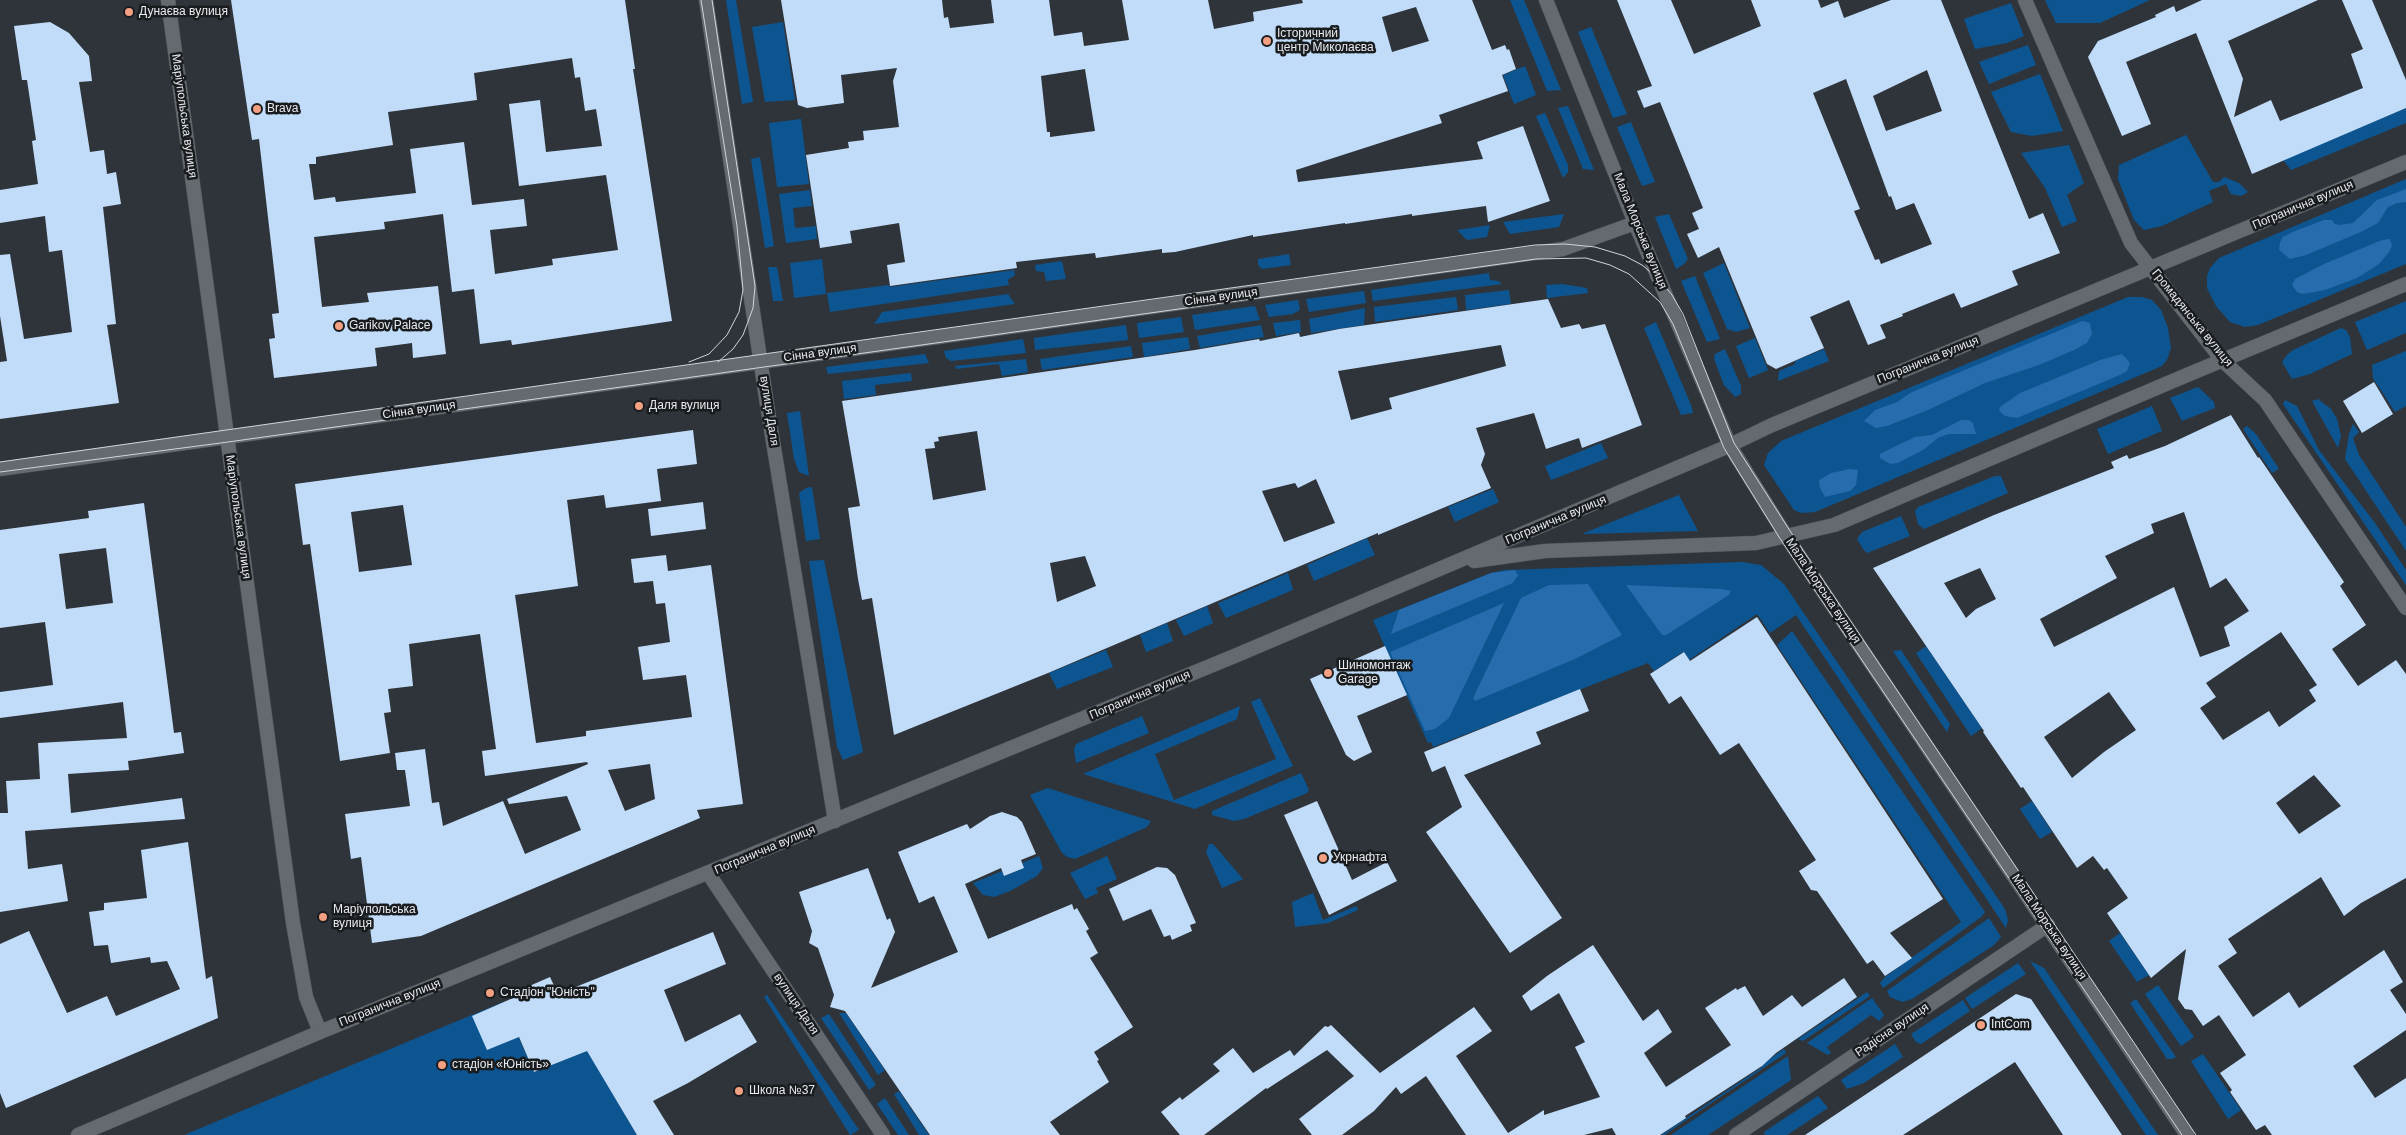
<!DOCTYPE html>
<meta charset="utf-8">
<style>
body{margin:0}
canvas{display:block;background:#2f343a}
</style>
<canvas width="2406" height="1135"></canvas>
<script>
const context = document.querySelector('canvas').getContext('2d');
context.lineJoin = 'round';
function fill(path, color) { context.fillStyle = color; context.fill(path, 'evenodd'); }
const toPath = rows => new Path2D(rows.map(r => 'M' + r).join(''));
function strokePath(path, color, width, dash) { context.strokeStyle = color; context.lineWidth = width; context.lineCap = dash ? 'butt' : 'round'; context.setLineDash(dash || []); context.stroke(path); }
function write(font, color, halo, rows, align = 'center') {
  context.font = font + ' Helvetica,sans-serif'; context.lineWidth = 5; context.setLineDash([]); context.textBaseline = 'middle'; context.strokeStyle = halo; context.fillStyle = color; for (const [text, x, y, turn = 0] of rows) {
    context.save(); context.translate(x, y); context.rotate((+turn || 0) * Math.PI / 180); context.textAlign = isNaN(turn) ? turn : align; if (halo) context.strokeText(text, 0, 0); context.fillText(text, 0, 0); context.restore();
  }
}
const green = toPath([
 [726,0,736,0,753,102,742,104],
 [1510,0,1524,0,1561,90,1547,91],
 [2045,0,2150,0,2100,23,2056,23],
 [2011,3,2024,36,2007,43,1975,49,1964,19],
 [783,22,795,100,765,102,752,27],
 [1591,27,1627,114,1613,118,1578,32],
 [2028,45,2036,65,1989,84,1979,62],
 [1525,66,1536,95,1514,104,1503,75],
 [2040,74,2063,131,2032,136,2011,132,1991,92],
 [1568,106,1594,170,1583,169,1558,108],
 [2406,108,2406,123,2291,170,2283,160],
 [1545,113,1568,165,1568,172,1563,178,1536,116],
 [801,119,809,184,777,187,769,123],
 [1631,122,1655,182,1642,186,1617,127],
 [2186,135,2213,182,2219,182,2224,177,2239,183,2248,192,2241,196,2231,194,2226,184,2209,191,2213,202,2162,226,2144,230,2134,220,2118,179,2119,165],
 [2069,145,2084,183,2067,195,2077,221,2062,227,2045,188,2021,153],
 [760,157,774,246,765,248,751,159],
 [2406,179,2406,264,2258,325,2245,327,2230,322,2216,306,2207,288,2207,276,2210,268,2219,258],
 [810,190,812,206,793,208,795,228,816,226,817,239,786,243,779,194],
 [1564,214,1559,227,1510,234,1503,222],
 [1669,214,1688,259,1684,264,1676,269,1655,217],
 [1490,225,1487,237,1467,240,1457,230],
 [1289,254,1291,265,1262,269,1258,265,1258,259],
 [822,259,826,294,794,298,790,263],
 [1062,261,1066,279,1046,281,1044,272,1036,271,1035,265],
 [1724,263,1750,328,1736,332,1727,329,1703,273],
 [768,267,777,267,783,301,773,301],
 [1014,270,1015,275,1008,280,1009,285,830,312,827,293,889,285,890,287],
 [1489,273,1490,280,1498,281,1502,284,1373,301,1371,290],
 [1695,276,1720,339,1707,342,1681,281],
 [1562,284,1587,288,1588,293,1547,298,1546,285],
 [1509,290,1511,304,1466,310,1465,295],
 [1364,291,1366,303,1309,312,1306,299],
 [1008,294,1015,304,874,324,882,312],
 [1456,297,1458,310,1375,322,1374,307],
 [2128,297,2142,297,2152,300,2161,310,2168,328,2171,348,2167,360,2162,366,1815,512,1801,513,1794,510,1764,465,1768,453,1781,441],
 [1298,300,1300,310,1293,314,1269,317,1265,305],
 [2406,301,2406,333,2367,350,2355,322],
 [1255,306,1260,320,1195,330,1192,315],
 [1365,308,1364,325,1311,333,1309,319],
 [1181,317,1184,332,1139,338,1137,323],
 [1300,320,1301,332,1276,336,1273,323],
 [1656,322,1691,405,1693,413,1681,415,1644,328],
 [1126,325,1128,340,1035,350,1034,338],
 [1261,325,1264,337,1200,348,1197,336],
 [2341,328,2346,330,2350,337,2352,354,2310,374,2292,379,2282,362,2287,355,2293,350],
 [1188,337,1190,349,1144,357,1142,343],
 [1755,338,1768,370,1749,378,1736,346],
 [1023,339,1026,353,951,361,946,358,944,351],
 [1131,346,1133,357,1042,370,1040,359],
 [1725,349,1741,386,1741,394,1735,397,1724,385,1714,359,1715,354],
 [1824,349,1829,361,1778,381,1779,371,1795,364,1795,361],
 [2406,351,2406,406,2395,412,2373,378,2372,365],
 [925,354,929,363,828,374,826,367],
 [1026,359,1028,372,1002,376,999,364,956,369,955,366],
 [911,373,912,381,875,385,876,395,844,399,842,381],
 [2198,387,2214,402,2215,408,2182,421,2170,398],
 [2318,399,2331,409,2337,419,2341,436,2338,448,2312,401],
 [2285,400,2297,406,2319,450,2375,523,2406,570,2406,585,2283,404],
 [2152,406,2162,431,2108,454,2097,429],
 [800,411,809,476,799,472,794,459,787,413],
 [2353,424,2359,432,2353,438,2359,455,2406,527,2406,551,2345,459,2349,434],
 [2247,426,2256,434,2279,469,2272,473,2243,429],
 [1601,443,1608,458,1551,480,1545,466],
 [1995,476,2001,476,2008,493,1924,529,1918,524,1915,511,1918,507],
 [812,487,820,539,806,541,799,493,806,488],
 [1493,489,1499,502,1455,522,1448,507],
 [1679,495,1698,531,1584,534,1584,533],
 [1901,516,1910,536,1867,553,1863,549,1857,539,1862,532],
 [1367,538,1375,555,1314,581,1307,565],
 [824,560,863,752,843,760,837,747,809,561],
 [1742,562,1761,565,1784,584,2005,909,2008,920,2006,928,1796,615,1770,633,1757,614,1689,660,1683,652,1654,671,1648,663,1433,747,1431,742,1428,743,1373,620,1491,573,1505,570],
 [1288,573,1293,590,1226,618,1218,603],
 [1207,606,1213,623,1184,636,1176,620],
 [1167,623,1173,641,1146,652,1140,635],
 [1792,631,1985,912,1981,917,1883,988,1880,983,1885,977,1961,922,1777,645],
 [1926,646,1982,728,1971,736,1916,653],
 [1106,650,1113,667,1057,689,1049,673],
 [1901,650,1950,724,1947,732,1893,651],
 [1260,698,1293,766,1195,809,1083,774,1240,706,1237,719,1155,754,1174,800,1276,759,1251,702],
 [1142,716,1149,733,1076,763,1074,749,1076,744],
 [1301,773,1309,790,1307,793,1244,819,1234,821,1212,815,1212,811],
 [1048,788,1085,800,1151,821,1147,827,1075,859,1067,857,1062,853,1030,795],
 [2032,801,2052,832,2040,839,2020,809],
 [1209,844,1213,844,1243,879,1222,888,1206,852],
 [1039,856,1043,868,1037,876,1010,891,994,897,983,895,973,883,1002,871,1005,876,1023,868,1022,863],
 [1107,856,1117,879,1096,888,1098,893,1085,899,1070,873],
 [1313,893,1323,920,1356,906,1358,910,1328,923,1295,927,1292,902],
 [1989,918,2001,937,1994,945,1912,999,1902,1002,1890,997,1887,991],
 [2120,933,2149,975,2137,982,2109,941],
 [2030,961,2044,968,2158,1135,2146,1135],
 [2018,963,2026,974,1972,1009,1965,998],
 [2158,985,2194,1037,2181,1046,2145,994],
 [1867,992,1870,996,1803,1041,1798,1039],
 [767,995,859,1130,850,1135,764,997],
 [1872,998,1884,1015,1879,1021,1871,1015,1827,1047,1831,1053,1828,1055,1807,1043],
 [2136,999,2176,1057,2172,1059,2167,1059,2130,1003],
 [1963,1000,1970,1011,1921,1044,1916,1042,1911,1034],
 [503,1002,534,1072,587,1050,637,1135,184,1135],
 [839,1013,846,1013,885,1070,878,1075],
 [829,1014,876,1085,869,1090,821,1018],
 [1895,1044,1903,1057,1864,1083,1847,1089,1841,1080],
 [1784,1049,1786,1053,1664,1135,1661,1135,1762,1067,1762,1064],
 [2203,1054,2241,1110,2228,1119,2191,1061],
 [1788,1056,1791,1080,1708,1135,1671,1135],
 [899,1091,929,1135,919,1135,894,1094],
 [1818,1096,1828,1108,1787,1135,1765,1135,1764,1132],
 [885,1098,909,1135,898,1135,877,1104]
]);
const forest = toPath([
 [2406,189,2406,202,2397,203,2388,207,2378,223,2361,232,2306,255,2290,259,2279,250,2280,242,2283,237,2295,231,2324,220,2332,220,2335,224,2340,225,2353,223,2377,200],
 [2390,239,2392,246,2389,252,2379,264,2357,278,2325,290,2303,294,2297,292,2292,285,2295,279,2324,264,2382,240],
 [2082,321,2090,323,2092,334,2087,343,2074,350,2039,365,1985,383,1928,410,1887,426,1876,428,1864,421,1875,410,1897,402,1912,392],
 [2122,354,2130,363,2127,371,2120,375,2017,418,2005,416,1999,411,2000,407,2020,393,2100,360],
 [1961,420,1969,420,1973,423,1976,434,1948,434,1938,438,1923,450,1898,463,1890,464,1880,458,1880,454,1896,446,1915,437,1932,435],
 [1850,469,1858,470,1856,485,1850,491,1825,497,1820,488,1819,480,1831,473],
 [1515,570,1518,575,1513,583,1391,634,1399,610,1491,573],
 [1588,584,1622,635,1575,659,1475,701,1473,698,1521,598,1549,585],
 [1626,585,1722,589,1731,591,1729,595,1666,635,1662,635],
 [1504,603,1449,718,1435,729,1425,731,1390,652]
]);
const building = toPath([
 [231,0,625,0,635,69,633,69,672,321,512,345,511,340,480,344,474,289,452,292,443,214,384,222,385,229,314,237,322,307,369,302,367,293,438,286,446,354,413,358,412,343,375,348,377,366,274,378,269,339,275,338,272,314,279,313,259,139,252,140],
 [572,58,575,78,580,77,585,111,596,109,602,146,546,152,540,100,509,104,519,186,606,175,618,250,552,259,553,265,495,274,490,230,527,226,524,199,472,205,464,142,410,149,416,193,336,202,335,197,314,200,309,164,316,164,316,157,393,145,388,112,477,100,474,73],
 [781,0,942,0,944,18,948,17,950,28,994,23,991,0,1049,0,1054,36,1082,32,1084,46,1129,40,1122,0,1208,0,1214,29,1254,21,1253,12,1303,3,1302,0,1472,0,1492,50,1505,45,1507,50,1509,49,1516,69,1502,75,1508,91,1439,115,1442,123,1296,170,1298,182,1483,159,1477,142,1523,126,1550,201,1488,222,1486,206,1412,216,1412,214,1345,224,1345,223,1253,237,1253,235,1175,252,1162,253,1162,249,1096,258,1095,253,1016,262,1017,268,890,286,887,265,905,262,899,223,850,231,852,243,820,248,806,155,849,148,848,142,864,140,863,131,899,127,893,81,897,68,841,75,844,103,807,108,798,105],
 [1416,7,1429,41,1392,52,1382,17],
 [1085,69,1095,131,1050,137,1050,132,1047,132,1041,76],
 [1617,0,1671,0,1694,54,1761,26,1751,0,1818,0,1821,8,1838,1,1844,18,1891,0,1941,0,2029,219,2043,213,2060,253,2012,271,2018,285,1961,308,1954,293,1902,314,1903,316,1880,325,1886,338,1868,345,1849,300,1810,317,1824,348,1776,369,1767,364,1719,247,1698,258,1687,234,1699,229,1692,213,1703,208,1660,102,1644,108,1637,91,1652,86],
 [1927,70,1942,111,1886,131,1873,96],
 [1846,79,1889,197,1891,196,1896,210,1914,203,1932,244,1881,264,1879,259,1875,260,1854,211,1860,209,1813,93],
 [2202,0,2318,0,2228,41,2243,79,2234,117,2271,100,2280,121,2363,88,2351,54,2363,49,2342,0,2372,0,2406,80,2406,108,2252,174,2196,33,2126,62,2151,124,2122,136,2088,57,2098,41,2156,17,2155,15,2174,6,2176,12],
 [50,22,69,33,89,56,92,81,79,82,90,152,104,150,107,174,116,172,121,204,103,207,116,324,107,325,119,403,0,419,0,362,7,361,0,316,0,255,10,254,24,339,72,332,62,250,49,252,45,216,0,223,0,190,38,184,32,141,36,140,27,80,22,80,14,26],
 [1548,299,1561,328,1579,324,1582,329,1605,324,1642,425,1582,448,1579,438,1546,449,1534,413,1476,428,1485,454,1481,465,1491,488,1378,535,1378,533,1048,673,894,735,872,598,862,600,858,579,848,508,860,506,842,401,1195,350,1259,339,1260,341,1299,333,1300,337,1339,329],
 [1501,345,1506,366,1389,398,1392,409,1351,420,1338,371],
 [977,431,986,490,933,500,925,449,935,448,934,442,939,441,938,437],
 [1316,479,1335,523,1284,542,1262,491,1295,483,1298,488],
 [1085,556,1096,586,1057,602,1050,563],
 [2374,382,2393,414,2362,433,2343,401],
 [2231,415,2258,458,2259,457,2344,582,2340,586,2366,625,2332,649,2358,686,2396,660,2406,674,2406,878,2361,903,2344,916,2321,877,2228,939,2237,953,2218,966,2253,1017,2289,992,2299,1008,2384,950,2403,982,2390,990,2406,1014,2406,1030,2353,1066,2375,1098,2406,1078,2406,1135,2272,1135,2265,1125,2256,1130,2230,1092,2232,1090,2220,1073,2246,1055,2219,1015,2203,1026,2192,1010,2185,1009,2178,999,2186,949,2151,978,2107,913,2128,898,2107,868,2104,870,2093,856,2077,868,2023,787,2021,788,1983,732,1984,731,1873,568,1994,515,2114,468,2111,462,2127,455,2129,459,2165,446],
 [2184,512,2210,588,2226,578,2249,611,2224,627,2230,646,2200,657,2174,587,2054,647,2040,619,2117,578,2105,556,2154,533,2151,524],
 [1980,568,1996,599,1976,609,1966,618,1944,583],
 [2281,632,2317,685,2309,690,2316,701,2279,727,2269,711,2223,740,2200,708,2216,697,2206,683],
 [2109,692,2136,730,2104,752,2072,778,2044,737],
 [2314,775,2341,806,2299,834,2276,803],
 [693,430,697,464,657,469,661,501,606,508,604,495,567,500,578,586,515,595,536,743,586,736,586,731,692,717,686,675,643,680,638,647,670,642,665,603,656,604,653,581,634,583,631,559,666,555,668,571,711,565,743,804,697,810,700,818,421,936,372,943,361,857,351,859,345,814,410,806,405,770,397,770,395,753,425,749,432,803,439,802,443,826,503,801,525,854,581,830,567,796,509,804,507,799,588,764,587,762,485,776,482,751,496,749,480,634,409,644,413,686,388,689,391,712,384,713,390,753,340,761,310,544,303,545,295,484],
 [403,505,412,565,359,572,351,512],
 [650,764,655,799,625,811,608,770],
 [703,502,706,529,651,536,648,509],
 [144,503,174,733,181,732,184,753,128,761,129,770,68,774,71,813,182,798,185,819,25,831,28,869,62,864,68,901,0,912,0,813,8,813,6,781,40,779,38,743,127,738,123,702,0,718,0,692,53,685,45,622,0,628,0,530,89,518,88,511],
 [106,548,113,603,66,609,59,554],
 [1757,617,1943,899,1890,933,1912,958,1885,976,1873,960,1867,964,1817,891,1811,890,1799,871,1816,860,1739,743,1720,755,1681,696,1669,704,1650,674,1684,652,1690,661],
 [1385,646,1407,695,1357,716,1372,752,1354,761,1346,755,1310,679],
 [1580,689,1589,711,1536,732,1541,744,1464,775,1562,918,1510,953,1426,832,1462,807,1445,766,1432,772,1424,752],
 [1317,801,1352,880,1387,862,1397,881,1329,915,1284,815],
 [1002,812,1017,817,1022,822,1036,854,1021,860,1024,868,1004,876,1001,868,965,884,988,939,1072,904,1074,910,1077,908,1089,929,1086,931,1098,953,1090,958,1133,1027,1094,1052,1099,1060,1097,1061,1109,1082,1050,1122,1060,1135,930,1135,845,1011,830,1007,834,995,818,948,809,943,812,931,799,892,868,868,887,920,890,918,895,932,871,988,958,952,934,896,919,903,898,852,967,824,970,829,990,816],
 [188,842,206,979,212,976,218,1018,6,1108,0,1093,0,944,29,931,67,1013,107,996,116,1016,180,989,167,961,151,963,150,957,111,963,108,945,94,946,89,912,104,910,104,903,147,898,141,850],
 [1157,867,1167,868,1175,875,1196,923,1190,925,1192,931,1172,940,1170,935,1164,937,1151,909,1123,921,1109,889],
 [713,932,726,964,664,990,685,1042,740,1014,757,1042,688,1083,653,1101,674,1135,637,1135,587,1051,534,1072,519,1037,487,1050,472,1016,529,991,527,987,550,977,558,994],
 [1593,945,1643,1021,1658,1009,1672,1032,1644,1053,1666,1087,1731,1045,1705,1008,1736,988,1737,990,1745,986,1763,1016,1792,995,1802,1007,1844,978,1857,997,1776,1053,1762,1066,1685,1116,1686,1118,1660,1135,1616,1135,1612,1128,1584,1135,1466,1135,1426,1076,1401,1094,1396,1087,1374,1111,1342,1135,1312,1135,1299,1119,1354,1076,1327,1050,1267,1089,1266,1088,1204,1135,1180,1135,1161,1112,1180,1097,1182,1100,1220,1071,1213,1064,1233,1048,1253,1073,1290,1050,1294,1056,1325,1026,1328,1027,1331,1025,1380,1073,1474,1007,1492,1031,1456,1056,1508,1133,1544,1110,1544,1115,1600,1097,1575,1047,1585,1042,1559,993,1531,1011,1522,996,1547,976],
 [2016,994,2031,999,2122,1135,2063,1135,2015,1062,1903,1135,1805,1135]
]);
const minor = toPath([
 [706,0,768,411,835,821],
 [1546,0,1635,223,1730,446,1786,536,2187,1135],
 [2025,0,2131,243,2222,360,2265,400,2406,608],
 [0,469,1563,249,1635,223],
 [708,873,883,1135],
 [1736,1135,2048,925]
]);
const tertiary = toPath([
 [168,0,293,923,306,997,320,1032]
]);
const secondary = toPath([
 [1474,561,1545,551,1756,543,1834,525,2187,375,2406,284],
 [78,1135,320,1032,1237,655,1724,448,1772,425,2406,162]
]);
const tram = toPath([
 [712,0,755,286,753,308,743,335,733,349,718,362],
 [689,362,709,354,727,335,739,312,743,290,737,226,701,0],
 [0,462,1535,245,1565,244,1595,247,1625,256,1642,265,1659,279,1672,295,1683,314,1734,443,1792,534,2196,1135],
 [0,472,228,442,1536,259,1586,258,1610,265,1629,274,1660,302,1673,324,1724,448,1779,537,2182,1135]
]);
const markers = [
 [129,12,5,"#f3a082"],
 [1267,41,5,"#f3a082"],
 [257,109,5,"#f3a082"],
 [339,326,5,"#f3a082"],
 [639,406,5,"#f3a082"],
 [1328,673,5,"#f3a082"],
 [1323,858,5,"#f3a082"],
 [323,917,5,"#f3a082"],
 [490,993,5,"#f3a082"],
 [1981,1025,5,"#f3a082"],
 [442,1065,5,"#f3a082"],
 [739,1091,5,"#f3a082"]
];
const poiNames = [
 ["Дунаєва вулиця",139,12],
 ["Історичний",1277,34],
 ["центр Миколаєва",1277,48],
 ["Brava",267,109],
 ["Garikov Palace",349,326],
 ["Даля вулиця",649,406],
 ["Шиномонтаж",1338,666],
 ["Garage",1338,680],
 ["Укрнафта",1333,858],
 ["Маріупольська",333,910],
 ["вулиця",333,924],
 ["Стадіон \"Юність\"",500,993],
 ["IntCom",1991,1025],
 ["стадіон «Юність»",452,1065],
 ["Школа №37",749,1091]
];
const streetNames = [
 ["Маріупольська вулиця",184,116,82],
 ["Погранична вулиця",2303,205,-23],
 ["Мала Морська вулиця",1640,231,68],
 ["Сінна вулиця",1221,297,-8],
 ["Громадянська вулиця",2192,318,51],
 ["Сінна вулиця",820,353,-8],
 ["Погранична вулиця",1928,360,-22],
 ["Сінна вулиця",419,410,-8],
 ["вулиця Даля",769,411,81],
 ["Маріупольська вулиця",238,517,82],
 ["Погранична вулиця",1556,520,-23],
 ["Мала Морська вулиця",1823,591,56],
 ["Погранична вулиця",1140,695,-23],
 ["Погранична вулиця",765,850,-23],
 ["Мала Морська вулиця",2049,927,56],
 ["Погранична вулиця",390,1003,-22],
 ["вулиця Даля",796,1004,56],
 ["Радісна вулиця",1892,1030,-34]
];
fill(green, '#0c5591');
fill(forest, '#276cad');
fill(building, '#c1dcf9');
strokePath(minor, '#4d5256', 15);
strokePath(tertiary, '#4d5256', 15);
strokePath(secondary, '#4d5256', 15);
strokePath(minor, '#646a70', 14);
strokePath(tertiary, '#646a70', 14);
strokePath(secondary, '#646a70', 14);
strokePath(tram, '#d1d5d9', 1);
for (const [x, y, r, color] of markers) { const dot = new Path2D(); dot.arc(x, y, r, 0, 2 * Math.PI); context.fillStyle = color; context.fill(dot); strokePath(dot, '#191c1e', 2); }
write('12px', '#e7eaee', '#191c1e', poiNames, 'left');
write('12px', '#e7eaee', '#191c1e', streetNames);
</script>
